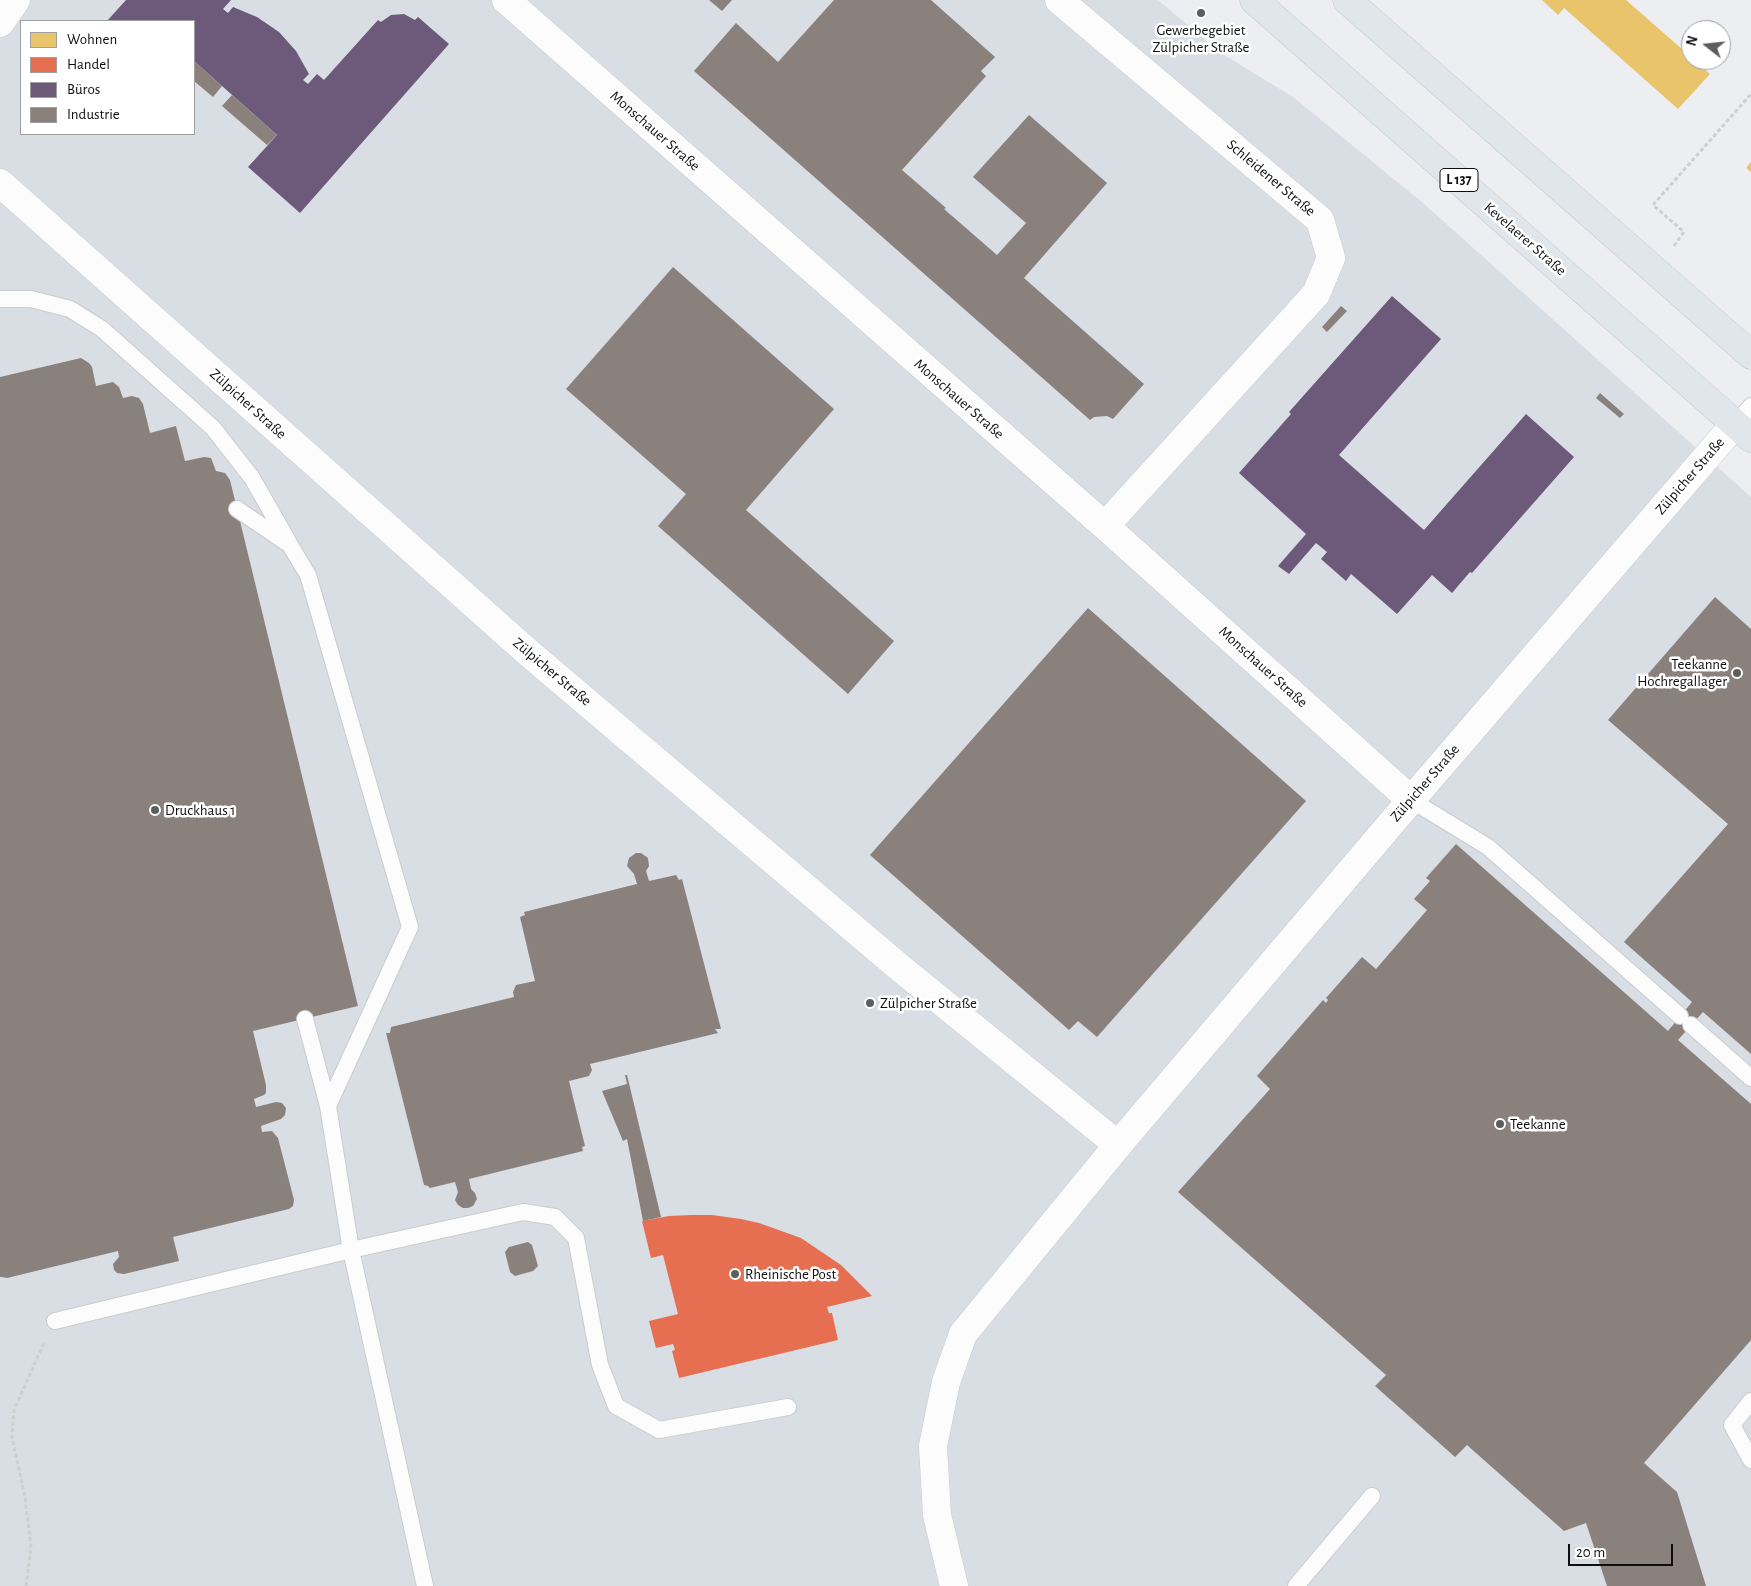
<!DOCTYPE html>
<meta charset="utf-8">
<style>
body{margin:0}
#map{position:relative;width:1751px;height:1586px;overflow:hidden;background:#eceef1;font-family:"Alegreya Sans",sans-serif}
canvas{display:block}
.legend{position:absolute;left:20px;top:20px;width:175px;height:115px;box-sizing:border-box;background:#fff;border:1px solid #9f9f9f;margin:0;padding:6px 9px;list-style:none;font-size:15px;color:#0e0f10}
.legend li{display:flex;align-items:center;gap:10px;height:25px}
.legend b{width:25px;border:1px solid #9f9f9f}
.north{position:absolute;left:1681px;top:20px;width:50px;height:50px;box-sizing:border-box;background:#fff;border:1px solid #9f9f9f;border-radius:50%;rotate:286deg;font-size:14px;font-weight:700;line-height:20px;text-align:center;color:#0e0f10}
.north::after{content:'';display:block;margin:auto;width:18px;height:22px;background:#5c5d5f;clip-path:polygon(50% 0,100% 100%,50% 72%,0 100%)}
.scale{position:absolute;left:1568px;top:1544px;width:105px;height:22px;box-sizing:border-box;border:2px solid #0e0f10;border-top:0;padding-left:6px;font-size:15px;line-height:18px;white-space:nowrap;color:#0e0f10;-webkit-text-stroke:4px #fff;paint-order:stroke}
</style>
<div id="map">
<canvas width="1751" height="1586"></canvas>
<ul class="legend">
<li><b style="height:14px;background:#e9c46a"></b>Wohnen</li>
<li><b style="height:14px;background:#e76f51"></b>Handel</li>
<li><b style="height:14px;background:#6d597a"></b>Büros</li>
<li><b style="height:14px;background:#8a817c"></b>Industrie</li>
</ul>
<div class="north">N</div>
<div class="scale">20 m</div>
</div>
<script>
const context = document.querySelector('canvas').getContext('2d');
context.lineJoin = 'round';
function fill(path, color) { context.fillStyle = color; context.fill(path, 'evenodd'); }
const toPath = rows => new Path2D(rows.map(r => 'M' + r).join(''));
function strokePath(path, color, width, dash) { context.strokeStyle = color; context.lineWidth = width; context.lineCap = dash ? 'butt' : 'round'; context.setLineDash(dash || []); context.stroke(path); }
function write(font, color, halo, rows, align = 'center') {
  context.font = font + ' "Alegreya Sans",sans-serif'; context.lineWidth = 5; context.setLineDash([]); context.textBaseline = 'middle'; context.strokeStyle = halo; context.fillStyle = color; for (const [text, x, y, turn = 0] of rows) {
    context.save(); context.translate(x, y); context.rotate((+turn || 0) * Math.PI / 180); context.textAlign = isNaN(turn) ? turn : align; if (halo) context.strokeText(text, 0, 0); context.fillText(text, 0, 0); context.restore();
  }
}
const built = toPath([
 [0,0,1158,0,1221,53,1293,97,1423,203,1751,497,1751,1586,0,1586],
 [21,21,194,21,194,134,21,134]
]);
const homes = toPath([
 [1542,0,1626,0,1691,57,1691,60,1694,60,1710,74,1678,109,1564,8,1558,15],
 [1751,162,1751,172,1746,168]
]);
const shops = toPath([
 [691,1215,712,1215,741,1219,759,1223,801,1238,841,1265,872,1296,827,1307,829,1313,832,1313,838,1340,679,1378,672,1351,675,1350,673,1344,656,1348,649,1321,678,1314,663,1255,651,1258,642,1221,669,1216]
]);
const offices = toPath([
 [126,0,231,0,223,9,228,13,233,7,257,17,279,32,296,51,309,74,303,80,308,84,317,74,324,80,378,20,381,22,391,15,404,14,415,20,418,17,449,44,300,213,248,167,277,135,194,61,194,21,107,21],
 [1392,296,1441,339,1339,455,1424,530,1526,414,1574,457,1472,573,1470,572,1452,593,1432,575,1397,614,1351,574,1346,581,1321,559,1327,552,1316,543,1289,574,1278,566,1306,534,1239,473,1291,414,1289,412]
]);
const industry = toPath([
 [709,0,732,0,722,11],
 [834,0,931,0,995,57,981,71,986,76,902,170,946,208,944,209,997,255,1026,223,973,177,1029,115,1107,183,1024,278,1144,384,1113,419,1107,416,1094,417,1090,420,694,71,736,23,778,62],
 [194,61,222,86,213,97,194,81],
 [232,95,277,135,267,145,222,106],
 [673,267,834,409,746,510,894,641,848,694,658,526,686,494,566,389],
 [1341,306,1347,311,1327,332,1322,327],
 [81,358,89,363,92,367,96,386,113,382,119,387,123,398,132,396,139,398,143,404,150,433,176,426,185,461,204,457,211,458,216,471,225,473,230,480,358,1006,253,1031,266,1085,266,1093,264,1095,254,1099,256,1107,276,1102,282,1103,286,1108,285,1115,281,1119,261,1126,262,1132,272,1131,278,1138,294,1200,293,1206,289,1209,173,1237,179,1261,124,1274,117,1273,114,1270,113,1264,119,1257,118,1251,7,1278,2,1277,0,1277,0,377],
 [1600,393,1624,414,1620,418,1596,398],
 [1715,597,1751,629,1751,1054,1703,1012,1678,1040,1751,1104,1751,1340,1644,1463,1677,1492,1706,1586,1607,1586,1586,1523,1564,1531,1467,1445,1455,1457,1375,1386,1386,1375,1178,1192,1270,1089,1257,1076,1323,1000,1326,1003,1328,1000,1326,998,1362,957,1376,969,1427,910,1414,899,1430,881,1426,878,1456,844,1668,1031,1692,1002,1624,942,1728,824,1608,720],
 [1088,608,1306,801,1097,1037,1078,1021,1069,1030,870,855],
 [636,853,641,853,648,858,649,866,646,871,649,881,676,875,679,880,682,879,721,1029,715,1029,718,1033,590,1064,592,1070,589,1076,569,1081,585,1146,582,1147,583,1151,469,1179,471,1189,475,1193,477,1199,473,1206,468,1208,463,1208,458,1205,455,1200,458,1192,455,1182,430,1188,428,1186,424,1185,386,1033,390,1033,391,1027,514,997,513,992,516,985,535,981,520,917,525,915,524,912,637,884,634,874,627,866,629,858],
 [625,1075,627,1075,661,1217,643,1221,627,1139,623,1141,602,1091,627,1084],
 [528,1242,532,1245,538,1266,533,1271,515,1276,510,1272,505,1252,509,1247]
]);
const path = toPath([
 [1674,246,1684,232,1653,205,1751,94],
 [26,1586,31,1547,25,1497,12,1437,14,1410,44,1343]
]);
const service = toPath([
 [0,299,31,299,70,309,102,329,213,428,252,478,288,541],
 [1735,424,1751,406],
 [237,509,290,545,308,575,410,927,328,1106],
 [1411,800,1488,847,1680,1016],
 [305,1019,328,1106,351,1250,523,1212,555,1217,576,1238,600,1365,616,1406,659,1430,788,1407],
 [1691,1025,1751,1078],
 [55,1321,351,1250,425,1586],
 [1751,1401,1732,1425,1751,1460],
 [1296,1586,1372,1496]
]);
const minor = toPath([
 [506,0,1105,526,1411,800],
 [1059,0,1320,220,1331,258,1316,294,1105,526],
 [0,23,16,0],
 [0,183,531,655,899,967,1118,1145],
 [954,1586,937,1515,933,1446,946,1382,963,1334,1118,1145,1411,800,1735,424]
]);
const primary = toPath([
 [1254,0,1751,438],
 [1347,0,1751,355]
]);
const markers = [
 [1201,13,5,"#5c5d5f"],
 [1737,673,5,"#5c5d5f"],
 [155,810,5,"#5c5d5f"],
 [870,1003,5,"#5c5d5f"],
 [1500,1124,5,"#5c5d5f"],
 [735,1274,5,"#5c5d5f"]
];
const shields = [
 [1459,180,38]
];
const shieldNames = [
 ["L 137",1459,180]
];
const poiNames = [
 ["Gewerbegebiet",1201,30,"center"],
 ["Zülpicher Straße",1201,47,"center"],
 ["Teekanne",1727,664,"right"],
 ["Hochregallager",1727,681,"right"],
 ["Druckhaus 1",165,810],
 ["Zülpicher Straße",880,1003],
 ["Teekanne",1510,1124],
 ["Rheinische Post",745,1274]
];
const streetNames = [
 ["Monschauer Straße",655,131,41],
 ["Schleidener Straße",1271,178,40],
 ["Kevelaerer Straße",1525,239,41],
 ["Monschauer Straße",959,399,41],
 ["Zülpicher Straße",248,404,42],
 ["Zülpicher Straße",1690,476,-49],
 ["Monschauer Straße",1263,667,42],
 ["Zülpicher Straße",552,672,40],
 ["Zülpicher Straße",1425,783,-49]
];
fill(built, '#d8dee4');
fill(homes, '#e9c46a');
fill(shops, '#e76f51');
fill(offices, '#6d597a');
fill(industry, '#8a817c');
strokePath(service, '#cbccce', 18);
strokePath(minor, '#cbccce', 29);
strokePath(primary, '#c8c9ca', 29);
strokePath(path, '#cfcfd0', 3, [4, 2.5]);
strokePath(service, '#fcfcfd', 16);
strokePath(minor, '#fcfcfd', 28);
strokePath(primary, '#e0e6ea', 28);
for (const [x, y, r, color] of markers) { const dot = new Path2D(); dot.arc(x, y, r, 0, 2 * Math.PI); context.fillStyle = color; context.fill(dot); strokePath(dot, '#fff', 2); }
for (const [x, y, w] of shields) { const box = new Path2D(); box.roundRect(x - w / 2, y - 11.5, w, 23, 4); context.fillStyle = '#fff'; context.fill(box); strokePath(box, '#0e0f10', 1); }
write('bold 14px', '#0e0f10', null, shieldNames);
write('15px', '#0e0f10', '#fff', poiNames, 'left');
write('15px', '#0e0f10', '#fff', streetNames);
</script>
